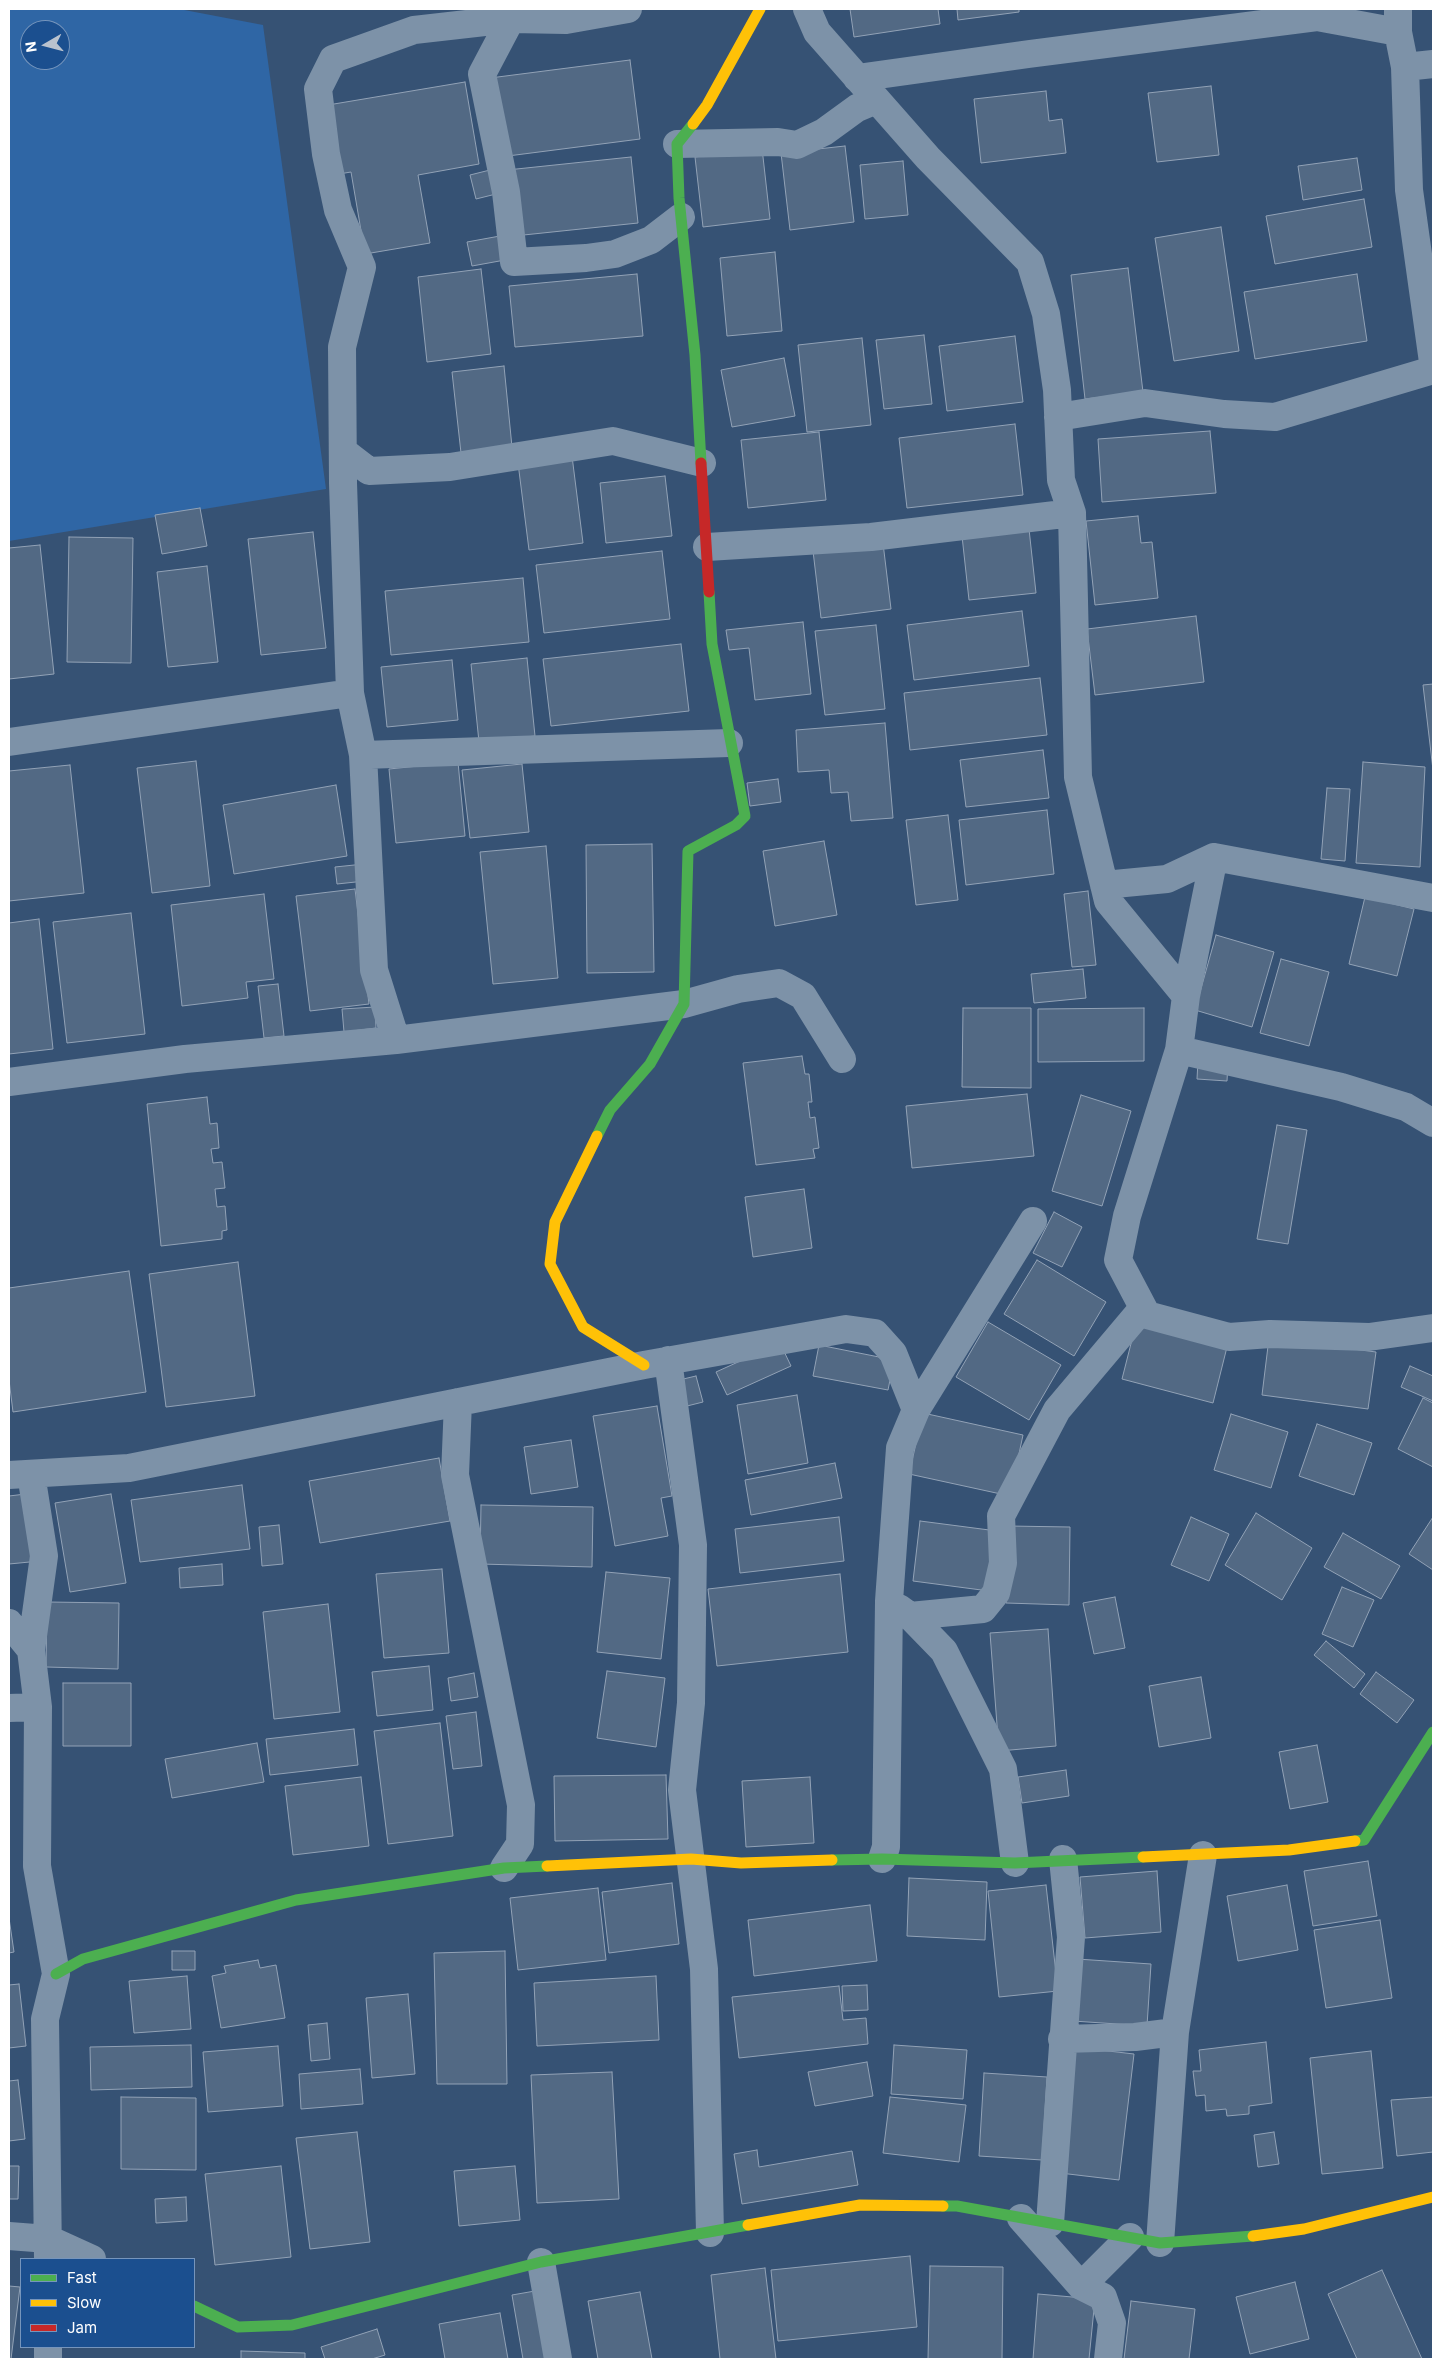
<!DOCTYPE html>
<style>
body{margin:0}
#map{position:relative;width:1442px;height:2368px;overflow:hidden;background:#365274;font-family:Inter,sans-serif}
canvas{display:block}
.frame{position:absolute;inset:0;border:10px solid #fff;pointer-events:none}
.legend{position:absolute;left:20px;top:2258px;width:175px;height:90px;box-sizing:border-box;background:#1b4f8f;border:1px solid #7695bc;margin:0;padding:6px 9px;list-style:none;font-size:15px;color:#fff}
.legend li{display:flex;align-items:center;gap:10px;height:25px}
.legend b{width:25px;border:1px solid #7695bc}
.north{position:absolute;left:20px;top:20px;width:50px;height:50px;box-sizing:border-box;background:#1b4f8f;border:1px solid #7695bc;border-radius:50%;rotate:262deg;font-size:14px;font-weight:700;line-height:20px;text-align:center;color:#fff}
.north::after{content:'';display:block;margin:auto;width:18px;height:22px;background:#b9c2ce;clip-path:polygon(50% 0,100% 100%,50% 72%,0 100%)}
</style>
<div id="map">
<canvas width="1442" height="2368"></canvas>
<div class="frame"></div>
<ul class="legend">
<li><b style="height:6px;background:#4caf50"></b>Fast</li>
<li><b style="height:6px;background:#ffc107"></b>Slow</li>
<li><b style="height:6px;background:#c62828"></b>Jam</li>
</ul>
<div class="north">N</div>
</div>
<script>
const context = document.querySelector('canvas').getContext('2d');
context.lineJoin = 'round';
function fill(path, color) { context.fillStyle = color; context.fill(path, 'evenodd'); }
const toPath = rows => new Path2D(rows.map(r => 'M' + r).join(''));
function strokePath(path, color, width, dash) { context.strokeStyle = color; context.lineWidth = width; context.lineCap = dash ? 'butt' : 'round'; context.setLineDash(dash || []); context.stroke(path); }
const green = toPath([
 [9,9,179,9,263,25,326,489,9,541],
 [30,30,60,30,60,60,30,60]
]);
const building = toPath([
 [850,9,938,9,940,24,854,37,850,9],
 [957,9,1019,9,1019,12,958,20,957,9],
 [630,60,640,139,500,157,490,78,630,60],
 [465,82,479,164,418,175,430,243,365,254,351,172,339,174,328,105,465,82],
 [1211,86,1219,155,1157,162,1148,93,1211,86],
 [1046,91,1049,121,1062,119,1066,153,981,163,974,99,1046,91],
 [845,146,854,222,790,230,781,153,845,146],
 [762,148,770,219,703,227,695,157,762,148],
 [631,157,638,223,514,236,507,170,631,157],
 [1357,158,1362,190,1303,200,1298,166,1357,158],
 [903,161,908,215,865,219,860,165,903,161],
 [498,168,504,192,476,199,470,175,498,168],
 [1364,199,1372,247,1275,264,1266,216,1364,199],
 [1221,227,1239,351,1174,361,1155,238,1221,227],
 [500,236,505,260,472,266,467,242,500,236],
 [775,252,782,331,727,336,720,258,775,252],
 [1128,268,1143,392,1085,399,1071,275,1128,268],
 [481,269,491,354,427,362,418,277,481,269],
 [637,274,643,336,515,347,509,286,637,274],
 [1357,274,1367,341,1255,359,1244,292,1357,274],
 [924,335,932,404,884,409,876,340,924,335],
 [1015,336,1023,402,947,411,939,346,1015,336],
 [862,338,871,425,807,432,798,345,862,338],
 [784,358,795,416,732,427,721,370,784,358],
 [504,366,512,447,461,453,452,372,504,366],
 [1015,424,1023,495,907,508,899,438,1015,424],
 [1210,431,1216,493,1102,502,1098,439,1210,431],
 [819,432,826,500,748,508,741,440,819,432],
 [572,456,583,543,529,550,518,463,572,456],
 [665,476,672,536,606,543,600,483,665,476],
 [200,508,207,546,162,554,155,515,200,508],
 [1138,516,1141,543,1152,542,1158,598,1095,605,1086,521,1138,516],
 [1029,529,1036,593,969,600,962,536,1029,529],
 [313,532,326,648,261,655,248,539,313,532],
 [69,537,133,538,131,663,67,662,69,537],
 [883,543,891,609,821,618,813,551,883,543],
 [40,545,54,674,9,679,9,548,40,545],
 [662,551,670,619,544,633,536,565,662,551],
 [207,566,218,662,168,667,157,572,207,566],
 [523,578,529,642,391,655,385,591,523,578],
 [1022,611,1029,666,914,680,907,625,1022,611],
 [1196,616,1204,682,1095,695,1087,629,1196,616],
 [803,622,811,694,755,700,749,648,729,650,726,630,803,622],
 [876,625,885,709,825,715,815,631,876,625],
 [681,644,689,711,551,726,543,659,681,644],
 [527,658,535,736,479,742,471,664,527,658],
 [452,660,458,720,387,727,381,667,452,660],
 [1040,678,1047,735,910,750,904,693,1040,678],
 [1433,684,1433,770,1423,685,1433,684],
 [885,723,893,818,851,821,848,792,831,793,829,770,798,772,796,730,885,723],
 [1043,750,1049,798,966,807,960,760,1043,750],
 [196,761,210,886,152,893,137,768,196,761],
 [458,762,465,836,396,843,389,769,458,762],
 [1363,762,1425,767,1420,867,1356,863,1363,762],
 [522,764,529,832,470,838,462,770,522,764],
 [70,765,84,893,9,901,9,771,70,765],
 [778,779,781,802,750,806,747,783,778,779],
 [336,785,347,856,234,874,223,805,336,785],
 [1327,788,1350,789,1345,861,1321,859,1327,788],
 [1047,810,1054,874,966,885,959,820,1047,810],
 [948,815,958,900,916,905,906,820,948,815],
 [824,841,837,915,775,926,763,851,824,841],
 [652,844,654,972,587,973,586,845,652,844],
 [546,846,558,978,493,984,480,852,546,846],
 [364,864,365,881,337,884,335,867,364,864],
 [355,889,369,1004,310,1011,296,896,355,889],
 [1088,891,1096,965,1072,967,1064,894,1088,891],
 [264,894,274,979,246,982,248,998,182,1006,171,905,264,894],
 [1365,897,1414,909,1397,976,1349,964,1365,897],
 [131,913,145,1034,67,1043,53,922,131,913],
 [39,919,53,1049,9,1054,9,923,39,919],
 [1216,935,1274,952,1252,1027,1195,1010,1216,935],
 [1281,959,1329,972,1309,1046,1260,1033,1281,959],
 [1083,969,1086,998,1034,1003,1031,974,1083,969],
 [278,984,284,1036,264,1038,258,986,278,984],
 [375,1007,376,1028,344,1032,342,1009,375,1007],
 [963,1008,1031,1008,1031,1088,962,1087,963,1008],
 [1144,1008,1144,1061,1038,1062,1038,1009,1144,1008],
 [802,1056,805,1074,809,1074,812,1102,808,1102,810,1118,815,1117,819,1148,813,1149,815,1158,756,1165,743,1063,802,1056],
 [1198,1061,1228,1063,1227,1081,1197,1079,1198,1061],
 [1027,1094,1034,1156,912,1168,906,1106,1027,1094],
 [1081,1095,1131,1111,1102,1206,1052,1191,1081,1095],
 [207,1097,210,1124,217,1123,219,1148,211,1149,213,1163,222,1162,225,1188,215,1189,217,1207,225,1206,227,1230,222,1231,222,1239,161,1246,147,1104,207,1097],
 [1277,1125,1307,1130,1288,1244,1257,1239,1277,1125],
 [804,1189,812,1248,753,1257,745,1197,804,1189],
 [1054,1212,1082,1227,1062,1267,1033,1253,1054,1212],
 [1037,1260,1106,1302,1074,1356,1004,1314,1037,1260],
 [238,1262,255,1396,166,1407,149,1274,238,1262],
 [129,1271,146,1392,13,1412,9,1380,9,1288,129,1271],
 [1137,1320,1228,1343,1213,1403,1122,1379,1137,1320],
 [988,1322,1061,1365,1029,1420,956,1377,988,1322],
 [1269,1338,1376,1352,1368,1409,1262,1395,1269,1338],
 [780,1343,791,1366,727,1395,716,1372,780,1343],
 [819,1345,894,1360,888,1390,813,1376,819,1345],
 [1410,1366,1433,1376,1433,1401,1401,1387,1410,1366],
 [696,1376,703,1402,687,1406,679,1380,696,1376],
 [797,1395,808,1463,748,1474,737,1405,797,1395],
 [1423,1398,1433,1403,1433,1467,1398,1449,1423,1398],
 [657,1406,672,1496,661,1498,668,1536,615,1546,593,1416,657,1406],
 [923,1413,1023,1435,1010,1496,909,1474,923,1413],
 [1231,1414,1288,1432,1271,1488,1214,1470,1231,1414],
 [1317,1424,1372,1443,1354,1495,1299,1476,1317,1424],
 [571,1440,578,1487,531,1494,524,1447,571,1440],
 [439,1458,450,1521,320,1543,309,1481,439,1458],
 [835,1463,842,1498,751,1515,745,1480,835,1463],
 [242,1485,250,1549,140,1562,131,1500,242,1485],
 [34,1493,40,1561,9,1564,9,1496,34,1493],
 [111,1494,126,1583,70,1592,55,1503,111,1494],
 [481,1505,593,1507,592,1567,480,1564,481,1505],
 [1256,1513,1312,1548,1282,1600,1225,1565,1256,1513],
 [839,1517,844,1561,740,1573,735,1529,839,1517],
 [1191,1517,1229,1534,1209,1581,1171,1565,1191,1517],
 [1433,1517,1433,1570,1409,1554,1433,1517],
 [920,1521,997,1531,989,1591,913,1581,920,1521],
 [279,1525,283,1564,262,1566,259,1527,279,1525],
 [1008,1526,1070,1527,1069,1605,1006,1603,1008,1526],
 [1343,1533,1400,1566,1381,1599,1324,1567,1343,1533],
 [222,1564,223,1585,180,1588,179,1568,222,1564],
 [442,1569,449,1653,384,1658,376,1574,442,1569],
 [606,1572,670,1578,661,1659,597,1652,606,1572],
 [840,1574,848,1652,717,1666,708,1589,840,1574],
 [1342,1587,1374,1600,1353,1647,1322,1634,1342,1587],
 [1115,1597,1125,1648,1094,1654,1083,1603,1115,1597],
 [47,1602,119,1603,118,1669,46,1667,47,1602],
 [328,1604,340,1712,274,1719,263,1612,328,1604],
 [1048,1629,1056,1746,999,1751,990,1633,1048,1629],
 [1326,1641,1365,1674,1354,1688,1314,1655,1326,1641],
 [429,1666,433,1710,377,1716,372,1672,429,1666],
 [607,1671,665,1678,656,1747,597,1738,607,1671],
 [1376,1672,1414,1700,1397,1723,1360,1694,1376,1672],
 [474,1673,478,1697,451,1701,448,1678,474,1673],
 [1201,1677,1211,1738,1159,1747,1149,1686,1201,1677],
 [63,1683,131,1683,131,1746,63,1746,63,1683],
 [476,1712,482,1766,453,1769,446,1716,476,1712],
 [440,1723,453,1836,388,1844,374,1731,440,1723],
 [354,1729,358,1765,270,1775,266,1739,354,1729],
 [257,1743,264,1782,172,1798,165,1759,257,1743],
 [1317,1745,1328,1802,1290,1809,1279,1752,1317,1745],
 [1066,1770,1069,1796,1022,1803,1018,1777,1066,1770],
 [666,1775,668,1839,555,1841,554,1776,666,1775],
 [361,1777,369,1846,293,1855,285,1786,361,1777],
 [810,1777,814,1843,746,1847,742,1781,810,1777],
 [1368,1861,1377,1916,1313,1926,1304,1871,1368,1861],
 [1157,1871,1161,1932,1085,1938,1080,1877,1157,1871],
 [909,1878,987,1882,985,1940,907,1936,909,1878],
 [672,1883,679,1944,609,1953,602,1892,672,1883],
 [1046,1885,1058,1991,999,1997,988,1891,1046,1885],
 [1287,1885,1298,1950,1238,1961,1227,1896,1287,1885],
 [598,1888,606,1960,518,1970,510,1898,598,1888],
 [870,1905,877,1961,754,1976,748,1920,870,1905],
 [9,1918,14,1952,9,1953,9,1918],
 [1380,1920,1392,1998,1326,2008,1314,1930,1380,1920],
 [172,1951,195,1951,195,1970,172,1970,172,1951],
 [505,1951,507,2084,437,2084,434,1953,505,1951],
 [1077,1959,1151,1964,1147,2026,1073,2021,1077,1959],
 [258,1960,260,1968,276,1965,285,2018,221,2028,212,1976,226,1973,224,1966,258,1960],
 [187,1976,191,2029,134,2033,129,1981,187,1976],
 [656,1976,659,2040,537,2046,534,1983,656,1976],
 [19,1984,26,2046,9,2048,9,1985,19,1984],
 [867,1985,868,2010,843,2011,842,1986,867,1985],
 [839,1986,843,2020,866,2018,868,2044,739,2058,732,1997,839,1986],
 [408,1994,415,2074,372,2078,366,1998,408,1994],
 [327,2023,330,2059,311,2061,308,2025,327,2023],
 [1266,2042,1272,2103,1249,2106,1249,2114,1227,2116,1226,2109,1206,2111,1205,2095,1196,2096,1193,2071,1201,2071,1199,2050,1266,2042],
 [191,2045,192,2087,91,2090,90,2047,191,2045],
 [894,2045,967,2050,963,2099,891,2094,894,2045],
 [278,2046,283,2106,208,2112,203,2052,278,2046],
 [1074,2047,1134,2054,1119,2180,1060,2173,1074,2047],
 [1371,2051,1383,2168,1322,2174,1310,2058,1371,2051],
 [867,2062,873,2096,815,2106,808,2072,867,2062],
 [360,2069,363,2104,301,2109,299,2074,360,2069],
 [612,2072,619,2199,537,2203,531,2075,612,2072],
 [984,2073,1047,2077,1042,2160,979,2156,984,2073],
 [18,2080,25,2139,9,2141,9,2081,18,2080],
 [121,2097,196,2098,196,2170,121,2169,121,2097],
 [890,2097,966,2105,959,2162,883,2153,890,2097],
 [1433,2097,1433,2152,1397,2156,1391,2100,1433,2097],
 [357,2132,370,2242,310,2249,296,2138,357,2132],
 [1274,2132,1279,2164,1258,2167,1254,2135,1274,2132],
 [757,2150,759,2167,852,2151,858,2185,742,2204,734,2154,757,2150],
 [9,2166,19,2166,18,2199,9,2199,9,2166],
 [281,2166,291,2257,215,2265,205,2174,281,2166],
 [515,2166,520,2220,459,2226,454,2171,515,2166],
 [186,2197,187,2221,156,2223,155,2199,186,2197],
 [910,2256,917,2327,778,2341,771,2270,910,2256],
 [930,2266,1003,2267,1002,2359,928,2359,930,2266],
 [765,2268,776,2359,720,2359,711,2275,765,2268],
 [1382,2270,1422,2359,1357,2359,1328,2294,1382,2270],
 [1295,2282,1309,2339,1250,2354,1236,2297,1295,2282],
 [9,2286,20,2287,11,2359,9,2359,9,2286],
 [535,2291,547,2359,523,2359,512,2295,535,2291],
 [640,2292,652,2359,598,2359,588,2301,640,2292],
 [1038,2294,1095,2299,1089,2359,1033,2359,1038,2294],
 [1131,2301,1195,2309,1189,2359,1124,2359,1131,2301],
 [500,2313,508,2359,445,2359,439,2324,500,2313],
 [377,2329,385,2355,372,2359,325,2359,321,2347,377,2329],
 [241,2351,305,2353,305,2359,241,2359,241,2351]
]);
const street = toPath([
 [628,9,566,20,511,19,482,74,506,192,514,262,586,258,615,254,651,240,681,217],
 [807,9,817,32,928,158,1030,262,1046,314,1057,390,1061,480,1072,513,1078,777,1108,901,1186,996],
 [1398,9,1398,32,1405,67,1409,190,1433,362],
 [1405,67,1433,64],
 [857,78,1029,54,1317,17,1398,32],
 [677,144,778,142,797,145,824,132,857,108,876,100],
 [1058,417,1145,403,1224,414,1275,417,1433,370],
 [343,451,369,471,450,467,613,441,702,463],
 [707,547,871,537,1072,513],
 [9,742,350,693],
 [363,755,729,743],
 [1214,857,1186,996,1179,1050,1127,1216,1118,1260,1147,1315,1229,1337,1270,1334,1369,1337,1433,1328],
 [1104,885,1167,879,1214,857,1433,898],
 [396,1040,374,970,363,755,350,693,343,483,342,347,362,267,338,210,326,154,318,89,333,59,414,30,511,19],
 [1179,1050,1341,1087,1406,1107,1433,1123],
 [9,1082,185,1059,396,1040,684,1004,738,989,779,983,803,996,842,1059],
 [668,1360,693,1545,691,1703,682,1790,704,1969,710,2233],
 [458,1402,455,1475,521,1805,520,1844,504,1868],
 [31,1474,44,1556,31,1650,38,1707,37,1866,56,1974,45,2019,48,2259],
 [9,1475,129,1468,644,1365,846,1329,875,1333,893,1353,916,1410],
 [899,1608,910,1616,944,1651,1003,1769,1015,1863],
 [910,1616,983,1609,996,1593,1003,1563,1001,1516,1057,1410,1143,1308],
 [9,1623,31,1650],
 [9,1708,38,1707],
 [882,1859,886,1847,889,1601,900,1448,916,1410,1033,1221],
 [1062,2039,1135,2037,1175,2032],
 [1021,2218,1081,2286,1103,2297,1112,2323,1108,2359],
 [1050,2223,1071,1937,1063,1859],
 [9,2236,48,2239,92,2259],
 [1160,2243,1175,2032,1203,1855],
 [541,2262,558,2359],
 [1081,2286,1130,2237],
 [48,2347,48,2359]
]);
const fast = toPath([
 [693,124,677,144,679,198,695,355,701,463],
 [597,1136,610,1110,650,1064,684,1004,688,851,736,825,745,816,712,644,709,592],
 [1355,1841,1364,1840,1433,1732],
 [832,1860,882,1859,1015,1863,1143,1857],
 [56,1974,83,1959,296,1900,504,1868,547,1866],
 [943,2206,957,2206,1160,2243,1253,2236],
 [194,2306,238,2327,292,2325,541,2262,748,2225]
]);
const slow = toPath([
 [693,124,707,105,760,9],
 [597,1136,555,1222,550,1264,583,1327,644,1365],
 [1143,1857,1289,1850,1355,1841],
 [547,1866,691,1859,741,1863,832,1860],
 [748,2225,860,2205,943,2206],
 [1253,2236,1304,2229,1433,2197]
]);
const jam = toPath([
 [701,463,709,592]
]);
fill(green, '#2f66a5');
fill(building, '#526984');
strokePath(building, '#92a2b6', 1);
strokePath(street, '#7d92a8', 28);
strokePath(fast, '#4caf50', 11);
strokePath(slow, '#ffc107', 11);
strokePath(jam, '#c62828', 11);
</script>
